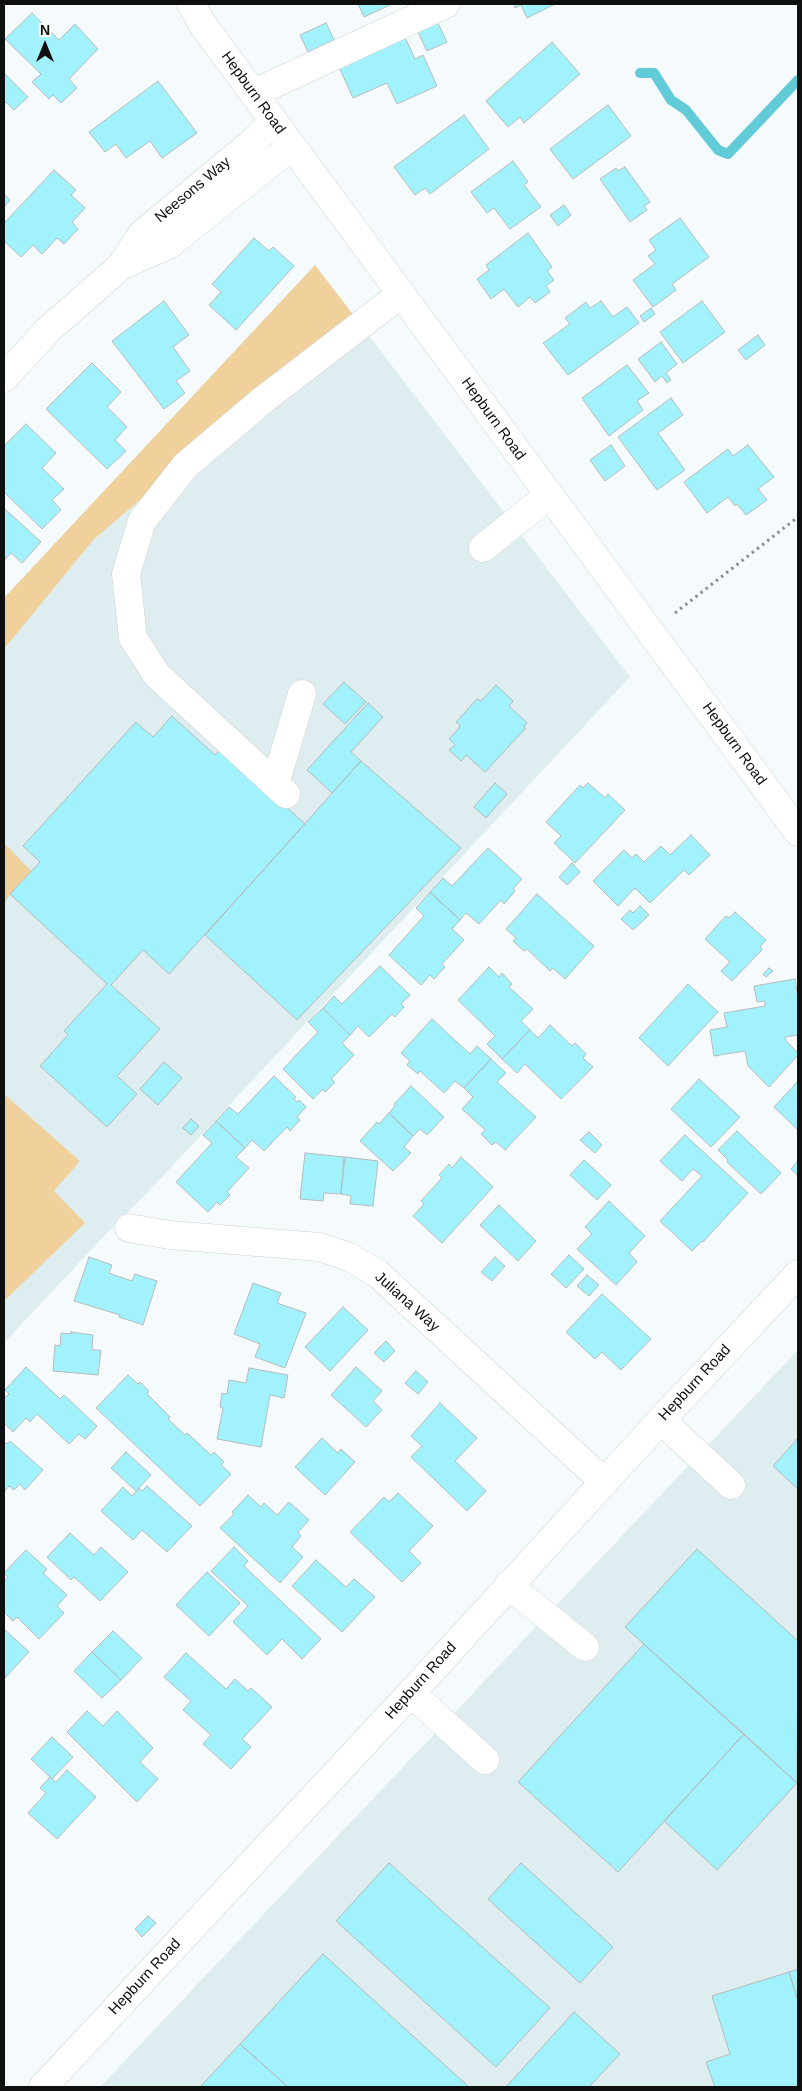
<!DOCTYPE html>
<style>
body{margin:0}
#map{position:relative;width:802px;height:2091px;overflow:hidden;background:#f5fbfc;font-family:Helvetica,sans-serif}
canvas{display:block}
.frame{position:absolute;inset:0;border:5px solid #0e1010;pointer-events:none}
.north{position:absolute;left:20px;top:20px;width:50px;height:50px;-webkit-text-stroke:4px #fff;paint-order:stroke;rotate:0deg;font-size:14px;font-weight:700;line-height:20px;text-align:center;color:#0e1010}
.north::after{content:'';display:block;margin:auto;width:18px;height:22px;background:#0e1010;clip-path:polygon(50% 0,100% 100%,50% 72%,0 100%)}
</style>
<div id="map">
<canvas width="802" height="2091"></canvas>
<div class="frame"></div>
<div class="north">N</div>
</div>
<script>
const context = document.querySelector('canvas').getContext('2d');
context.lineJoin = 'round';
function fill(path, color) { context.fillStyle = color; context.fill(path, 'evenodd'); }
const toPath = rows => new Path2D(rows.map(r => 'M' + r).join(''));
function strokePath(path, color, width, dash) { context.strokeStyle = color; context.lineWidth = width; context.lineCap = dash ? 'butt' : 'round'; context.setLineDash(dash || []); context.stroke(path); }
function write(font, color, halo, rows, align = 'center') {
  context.font = font + ' Helvetica,sans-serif'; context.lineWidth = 4.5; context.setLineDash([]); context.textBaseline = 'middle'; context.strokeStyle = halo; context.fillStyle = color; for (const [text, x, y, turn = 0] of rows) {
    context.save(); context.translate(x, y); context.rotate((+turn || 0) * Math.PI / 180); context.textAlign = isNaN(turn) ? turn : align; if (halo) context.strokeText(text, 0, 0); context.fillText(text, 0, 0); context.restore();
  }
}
const built = toPath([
 [315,265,630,677,146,1194,105,1235,4,1343,4,598],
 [798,1350,798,2087,100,2087]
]);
const green = toPath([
 [315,265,355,317,94,539,4,649,4,598],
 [4,843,31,871,10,894,4,904],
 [4,1094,80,1161,54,1191,85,1223,4,1301]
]);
const stream = toPath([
 [640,73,654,73,671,100,686,110,718,150,728,154,798,80]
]);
const building = toPath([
 [358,4,392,4,364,17,358,4],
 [514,4,555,4,527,18,521,5,515,8,514,4],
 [32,13,59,40,75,24,98,49,69,79,77,88,61,103,53,95,49,99,32,82,41,74,5,39,32,13],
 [436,19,447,42,427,51,416,28,436,19],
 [326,23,334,40,308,52,300,35,326,23],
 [404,35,415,59,423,55,437,86,397,104,387,83,353,98,338,65,404,35],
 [552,42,580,74,524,123,520,117,508,127,486,101,552,42],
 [4,73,28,97,14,110,6,102,4,104,4,73],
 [158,81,197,133,162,158,150,141,126,158,116,144,105,152,89,132,158,81],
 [608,105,631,136,573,179,550,149,608,105],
 [464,115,489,149,430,194,425,188,415,195,394,167,464,115],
 [513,161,528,182,524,185,541,207,510,229,494,208,487,213,471,192,513,161],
 [625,167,650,202,644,206,647,210,630,222,600,179,616,168,618,171,625,167],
 [54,170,76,190,71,195,85,208,72,222,78,229,64,244,57,238,42,254,33,245,21,257,4,241,4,223,54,170],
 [4,194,10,200,4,207,4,194],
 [564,205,571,215,558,226,550,215,564,205],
 [680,218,709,257,672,284,676,290,653,307,633,280,655,264,648,256,656,250,649,240,680,218],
 [528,233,552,267,547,271,554,280,546,286,550,292,535,303,530,297,518,307,504,289,491,299,477,279,489,270,486,265,528,233],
 [254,238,269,251,273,247,294,266,236,330,209,305,221,292,212,284,254,238],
 [164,301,189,335,173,347,190,371,176,381,185,393,164,409,112,341,164,301],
 [601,301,613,317,627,307,639,323,568,375,543,343,570,324,565,318,586,302,590,308,601,301],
 [702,301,725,332,683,363,660,332,702,301],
 [651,308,655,314,644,322,640,316,651,308],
 [758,335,765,345,746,360,738,350,758,335],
 [661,342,677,364,666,373,671,380,667,383,662,376,655,382,638,359,661,342],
 [92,363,121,392,107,407,127,427,115,440,126,451,107,469,46,409,92,363],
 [627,365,649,393,637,401,643,410,609,436,582,398,627,365],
 [671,398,683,415,658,433,685,470,657,490,618,437,671,398],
 [26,424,56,453,42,468,64,489,52,500,61,510,42,529,4,492,4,446,26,424],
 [611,445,625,466,605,481,590,460,611,445],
 [748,445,774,477,758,489,767,500,746,515,737,504,735,506,728,497,707,513,684,482,728,449,733,456,748,445],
 [4,508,41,542,22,563,11,553,4,561,4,508],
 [344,682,366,702,345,724,323,704,344,682],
 [496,685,513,701,509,706,527,723,524,727,525,729,485,772,466,755,461,761,449,750,455,745,449,739,459,728,460,725,456,722,477,699,481,701,496,685],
 [368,703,383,717,351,752,361,761,332,793,307,770,368,703],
 [172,716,215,755,222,748,305,824,169,974,143,950,111,985,160,1029,117,1076,137,1094,107,1127,40,1066,68,1035,64,1031,107,984,10,894,40,862,23,846,136,722,153,737,172,716],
 [361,761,461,848,297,1020,205,935,361,761],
 [495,783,507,794,486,818,474,807,495,783],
 [588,783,605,798,608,794,625,810,575,863,554,843,561,836,546,822,580,785,583,788,588,783],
 [691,835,710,855,689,875,684,870,650,903,635,888,618,906,593,881,624,850,632,858,636,854,644,862,661,846,670,855,691,835],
 [488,848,522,879,513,889,515,891,504,904,501,900,479,924,466,913,460,920,430,892,443,878,452,886,488,848],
 [572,863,580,872,567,885,559,877,572,863],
 [430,892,460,920,452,929,464,940,442,964,445,967,434,979,430,975,421,985,389,955,424,916,416,908,430,892],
 [537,894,594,946,565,979,553,968,550,971,527,949,524,951,513,941,516,938,506,929,537,894],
 [640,906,649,915,633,930,621,919,630,910,633,913,640,906],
 [735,912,766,940,760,947,762,949,761,951,732,981,721,971,730,962,705,939,726,916,729,918,735,912],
 [380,966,410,995,401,1004,404,1007,395,1017,392,1014,369,1037,358,1026,350,1035,323,1008,334,996,342,1004,380,966],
 [489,967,499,977,502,973,512,984,509,987,533,1009,521,1021,530,1030,502,1059,487,1044,495,1036,458,1000,489,967],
 [769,968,773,971,766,977,763,974,769,968],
 [795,979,798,999,798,1035,785,1037,786,1041,798,1053,798,1055,769,1087,748,1066,745,1051,714,1056,710,1030,727,1027,724,1013,765,1006,765,1001,757,1002,754,986,795,979],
 [688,984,718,1012,668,1066,639,1038,688,984],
 [323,1008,350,1035,342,1043,354,1055,331,1079,335,1082,325,1092,323,1089,313,1099,283,1069,318,1032,308,1022,323,1008],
 [432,1019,470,1054,477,1046,491,1059,464,1088,455,1081,444,1093,420,1071,418,1074,407,1065,410,1061,401,1053,432,1019],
 [550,1025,572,1046,575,1043,586,1054,583,1058,593,1067,561,1099,525,1064,517,1073,502,1059,530,1030,538,1038,550,1025],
 [491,1059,506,1073,497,1082,536,1117,505,1150,496,1142,492,1145,481,1134,485,1130,462,1109,473,1097,464,1088,491,1059],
 [164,1062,182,1078,158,1105,140,1089,164,1062],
 [274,1076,296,1097,294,1099,297,1102,299,1100,306,1107,297,1117,300,1120,290,1131,287,1127,264,1151,252,1140,245,1148,216,1121,229,1107,238,1114,274,1076],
 [699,1079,740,1117,711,1147,671,1109,699,1079],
 [798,1081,798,1128,797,1129,774,1107,798,1081],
 [411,1086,444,1117,427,1135,420,1129,413,1136,389,1113,395,1106,394,1104,411,1086],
 [389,1113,413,1136,404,1147,411,1153,393,1171,360,1141,377,1122,379,1124,389,1113],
 [191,1119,199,1126,191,1135,183,1128,191,1119],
 [216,1121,245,1148,236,1157,249,1168,227,1192,230,1195,220,1205,217,1202,208,1212,176,1182,212,1143,203,1135,216,1121],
 [737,1131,781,1173,761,1194,727,1162,728,1160,718,1150,737,1131],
 [589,1132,602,1145,595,1153,580,1140,589,1132],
 [685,1135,748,1193,703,1242,702,1241,692,1251,660,1221,702,1176,693,1169,682,1181,660,1161,685,1135],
 [305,1153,344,1157,341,1194,324,1193,323,1201,300,1199,305,1153],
 [345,1157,378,1161,373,1206,350,1204,351,1196,341,1194,345,1157],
 [461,1157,493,1187,442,1243,413,1216,424,1204,421,1201,442,1178,439,1175,449,1164,452,1168,461,1157],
 [584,1160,611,1185,597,1200,570,1175,584,1160],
 [798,1161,798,1176,791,1169,798,1161],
 [609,1201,645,1236,629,1253,637,1262,616,1285,577,1249,592,1234,585,1227,609,1201],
 [499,1205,536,1241,518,1261,480,1225,499,1205],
 [569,1255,584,1269,566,1288,551,1274,569,1255],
 [89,1257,112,1265,109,1273,132,1281,135,1274,157,1281,143,1325,119,1317,120,1315,74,1301,89,1257],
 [495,1257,505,1266,492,1281,481,1272,495,1257],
 [587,1275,599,1285,589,1296,577,1286,587,1275],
 [253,1283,281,1293,277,1303,306,1313,285,1368,255,1357,260,1344,234,1334,253,1283],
 [602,1294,651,1339,621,1370,602,1352,595,1359,566,1332,602,1294],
 [343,1307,368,1330,330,1371,305,1347,343,1307],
 [71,1332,93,1335,92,1350,101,1350,98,1375,53,1371,55,1345,60,1346,61,1333,71,1334,71,1332],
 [386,1341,395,1351,384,1362,374,1353,386,1341],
 [26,1367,60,1399,64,1395,97,1426,85,1439,79,1434,69,1444,37,1414,30,1422,26,1418,13,1432,4,1423,4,1396,6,1397,9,1394,5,1390,26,1367],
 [356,1367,382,1391,373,1401,382,1410,366,1427,331,1395,356,1367],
 [249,1368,288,1375,284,1398,270,1395,261,1447,217,1439,223,1408,220,1407,222,1393,227,1394,229,1380,246,1383,249,1368],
 [416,1371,428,1382,418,1394,405,1383,416,1371],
 [128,1375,138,1384,140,1382,149,1391,147,1394,170,1417,168,1419,185,1435,187,1433,211,1455,214,1452,224,1462,221,1465,231,1474,200,1506,96,1408,128,1375],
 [440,1403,477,1438,455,1461,486,1491,467,1511,411,1457,422,1446,411,1436,440,1403],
 [322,1438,338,1453,341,1449,355,1462,325,1495,295,1467,322,1438],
 [798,1438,798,1489,773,1466,798,1438],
 [4,1441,7,1444,10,1441,43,1470,25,1490,20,1484,14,1490,9,1486,4,1492,4,1441],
 [126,1452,151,1475,136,1491,111,1468,126,1452],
 [147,1486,192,1526,167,1552,142,1530,133,1540,101,1511,123,1487,132,1496,139,1488,142,1491,147,1486],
 [398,1493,433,1526,409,1551,421,1563,402,1582,350,1532,384,1497,389,1502,398,1493],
 [248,1495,261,1507,264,1503,277,1515,289,1502,309,1520,298,1532,301,1536,292,1547,303,1557,280,1583,220,1528,234,1514,232,1512,248,1495],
 [70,1533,94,1555,101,1547,128,1572,100,1601,74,1577,71,1580,47,1557,70,1533],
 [234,1547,248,1561,244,1566,321,1639,302,1659,282,1639,267,1655,233,1622,248,1606,211,1571,234,1547],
 [697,1549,798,1641,797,1783,625,1627,697,1549],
 [26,1550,47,1569,43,1573,67,1595,57,1606,64,1613,39,1639,17,1617,13,1621,4,1612,4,1581,8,1577,4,1573,26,1550],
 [316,1560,346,1587,354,1579,375,1597,342,1632,292,1586,316,1560],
 [207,1572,240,1603,209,1636,176,1605,207,1572],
 [4,1629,29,1652,4,1679,4,1629],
 [113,1631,142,1658,121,1680,92,1652,113,1631],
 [644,1644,744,1734,618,1872,518,1782,644,1644],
 [92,1652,121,1680,102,1698,74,1671,92,1652],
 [186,1653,226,1689,235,1679,248,1691,251,1688,272,1707,242,1739,251,1747,231,1769,203,1744,211,1735,183,1710,191,1701,164,1677,186,1653],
 [87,1711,103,1726,117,1711,153,1748,140,1762,158,1779,137,1802,67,1732,87,1711],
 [744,1734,797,1783,717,1870,664,1821,744,1734],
 [52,1737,73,1757,52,1779,31,1759,52,1737],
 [67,1770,96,1797,57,1839,28,1813,46,1793,40,1788,50,1777,56,1782,67,1770],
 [389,1863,550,2008,496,2067,336,1921,389,1863],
 [521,1863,613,1947,580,1983,488,1899,521,1863],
 [148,1916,156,1923,142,1937,135,1929,148,1916],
 [323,1954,469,2087,288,2087,240,2044,323,1954],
 [798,1969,798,2001,789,1972,798,1969],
 [789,1972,798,2001,798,2087,715,2087,706,2062,730,2054,712,1996,789,1972],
 [574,2012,620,2054,589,2087,506,2087,574,2012],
 [240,2044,288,2087,200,2087,240,2044]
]);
const path = toPath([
 [675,613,798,517]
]);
const minor = toPath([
 [191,4,203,25,292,146,798,832],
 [254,93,446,4],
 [121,266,170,244,292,146],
 [4,378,48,330,121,266,142,234,254,141,273,122],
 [483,548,549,495],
 [275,784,302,694],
 [286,794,157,675,133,638,126,574,142,521,186,465,263,400,401,294],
 [129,1228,170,1235,319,1247,347,1256,377,1273,604,1482],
 [661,1420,731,1485],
 [508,1585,585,1647],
 [411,1693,485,1760]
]);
const major = toPath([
 [43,2087,411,1693,661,1420,798,1274]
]);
const streetNames = [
 ["Hepburn Road",253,93,54],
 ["Neesons Way",193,190,-40],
 ["Hepburn Road",493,419,54],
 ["Hepburn Road",734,744,54],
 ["Juliana Way",407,1302,42],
 ["Hepburn Road",695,1383,-47],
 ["Hepburn Road",421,1681,-48],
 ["Hepburn Road",145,1977,-47]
];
fill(built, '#deedef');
fill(green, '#f0d19c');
strokePath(stream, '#61cbd8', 10);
fill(building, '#a2f2fd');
strokePath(building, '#b6bbbb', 1);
strokePath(minor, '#cdd2d3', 29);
strokePath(major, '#cdd2d3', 29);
strokePath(path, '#8b8f90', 3, [2.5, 4]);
strokePath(minor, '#fff', 28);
strokePath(major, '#fff', 28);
write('15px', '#0e1010', '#fff', streetNames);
</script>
